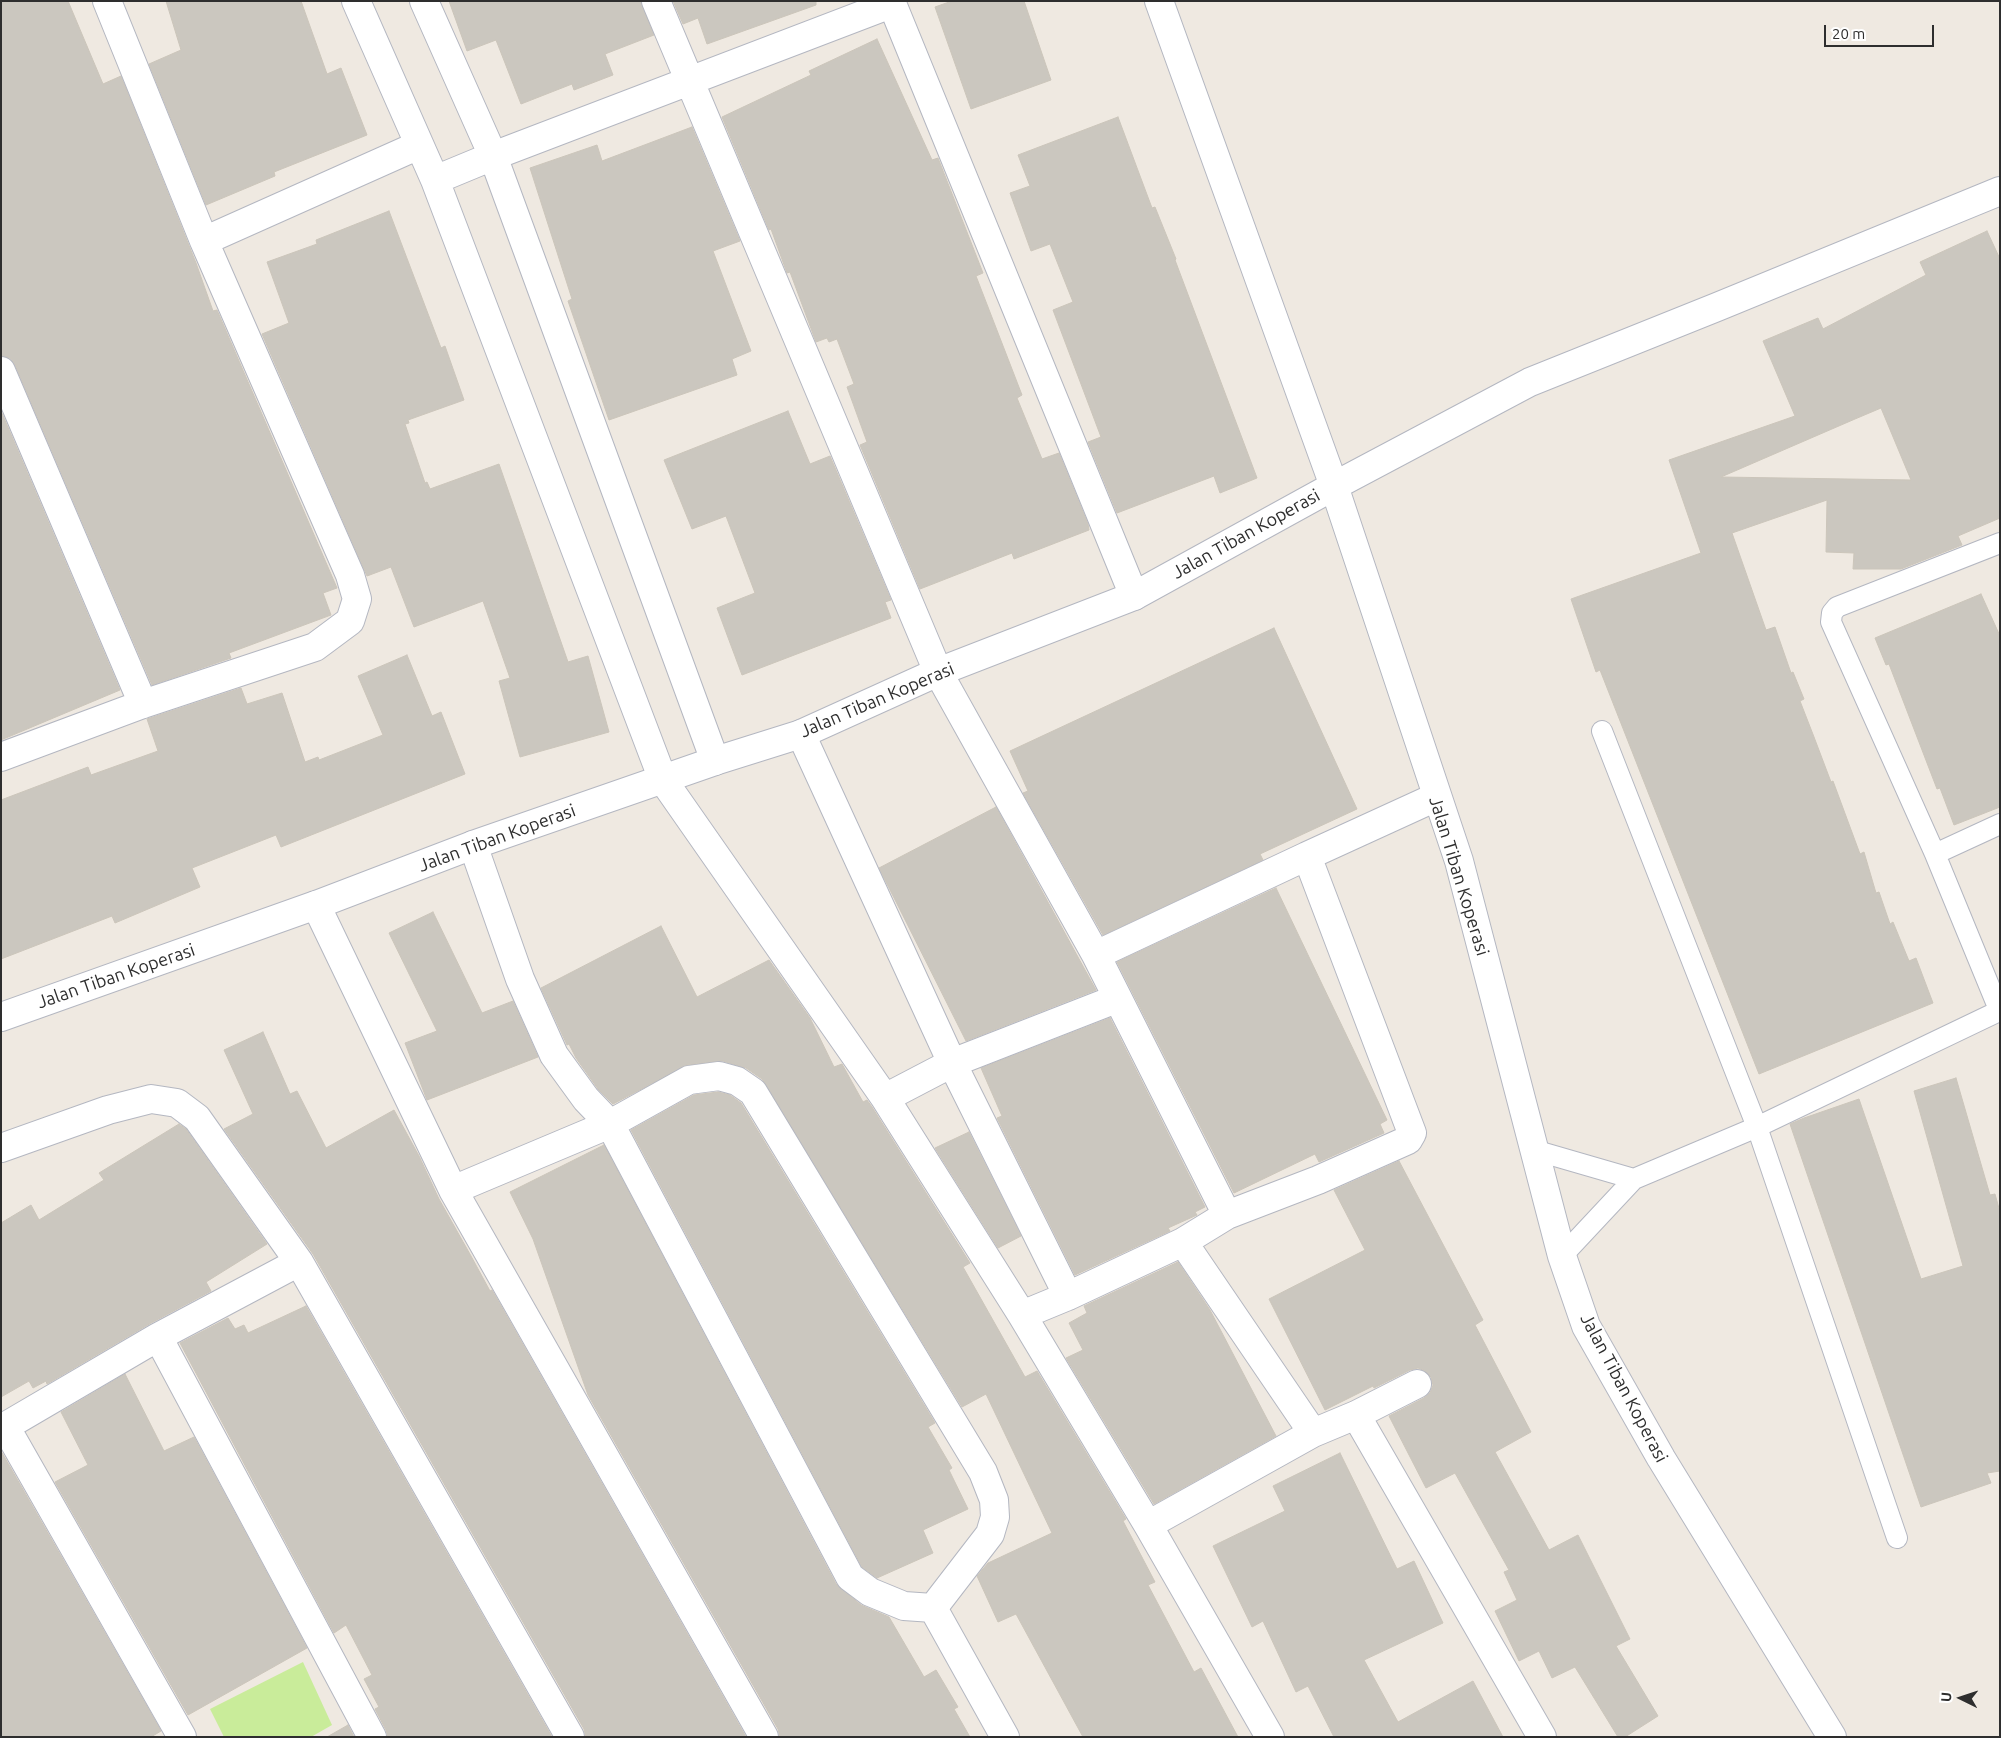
<!DOCTYPE html>
<style>
body{margin:0}
#map{position:relative;width:2001px;height:1738px;overflow:hidden;background:#efe9e1;font-family:Ubuntu,sans-serif}
canvas{display:block}
.frame{position:absolute;inset:0;border:2px solid #2e2e2e;pointer-events:none}
.north{position:absolute;left:1936px;top:1673px;width:50px;height:50px;-webkit-text-stroke:4px #fff;paint-order:stroke;rotate:274deg;font-size:14px;font-weight:700;line-height:20px;text-align:center;color:#2e2e2e}
.north::after{content:'';display:block;margin:auto;width:18px;height:22px;background:#2e2e2e;clip-path:polygon(50% 0,100% 100%,50% 72%,0 100%)}
.scale{position:absolute;left:1824px;top:25px;width:110px;height:22px;box-sizing:border-box;border:2px solid #2e2e2e;border-top:0;padding-left:6px;font-size:15px;line-height:18px;white-space:nowrap;color:#2e2e2e;-webkit-text-stroke:4px #fff;paint-order:stroke}
</style>
<div id="map">
<canvas width="2001" height="1738"></canvas>
<div class="frame"></div>
<div class="north">U</div>
<div class="scale">20 m</div>
</div>
<script>
const context = document.querySelector('canvas').getContext('2d');
context.lineJoin = 'round';
function fill(path, color) { context.fillStyle = color; context.fill(path, 'evenodd'); }
const toPath = rows => new Path2D(rows.map(r => 'M' + r).join(''));
function strokePath(path, color, width, dash) { context.strokeStyle = color; context.lineWidth = width; context.lineCap = dash ? 'butt' : 'round'; context.setLineDash(dash || []); context.stroke(path); }
function write(font, color, halo, rows, align = 'center') {
  context.font = font + ' Ubuntu,sans-serif'; context.lineWidth = 4.5; context.setLineDash([]); context.textBaseline = 'middle'; context.strokeStyle = halo; context.fillStyle = color; for (const [text, x, y, turn = 0] of rows) {
    context.save(); context.translate(x, y); context.rotate((+turn || 0) * Math.PI / 180); context.textAlign = isNaN(turn) ? turn : align; if (halo) context.strokeText(text, 0, 0); context.fillText(text, 0, 0); context.restore();
  }
}
const pitch = toPath([
 [303,1662,332,1725,311,1737,224,1737,210,1709]
]);
const building = toPath([
 [1,1,68,1,103,84,121,76,196,263,213,311,217,310,337,588,323,593,331,615,229,653,231,658,152,685,15,365,10,358,1,356,1,1],
 [166,1,301,1,327,74,341,68,367,135,274,172,275,176,206,205,149,64,181,50,166,1],
 [449,1,641,1,654,35,605,54,613,75,574,90,572,84,521,104,496,40,467,51,449,1],
 [673,1,816,1,816,5,707,44,698,18,683,24,673,1],
 [952,1,1024,1,1051,80,971,109,935,7,952,1],
 [877,39,932,160,938,158,983,273,976,276,1022,395,1017,398,1042,459,1059,453,1088,524,1089,530,1014,559,1012,553,920,589,860,445,867,442,847,387,854,384,837,339,829,342,827,338,816,342,790,272,787,273,771,229,769,230,722,117,811,75,809,71,877,39],
 [1118,117,1152,208,1155,207,1176,259,1175,260,1257,478,1220,493,1214,476,1117,513,1088,442,1101,437,1053,310,1073,302,1050,244,1031,251,1010,193,1030,186,1018,155,1118,117],
 [692,127,740,241,713,251,751,351,732,359,737,375,609,420,568,301,572,299,530,168,597,145,602,161,692,127],
 [389,211,441,348,445,346,464,400,408,420,409,423,405,424,425,483,427,482,430,489,499,464,568,662,588,656,609,732,520,757,499,681,510,678,483,601,414,627,391,567,367,576,262,334,289,323,267,262,317,244,316,240,389,211],
 [1987,231,2000,259,2000,518,1958,536,1962,545,1901,569,1853,569,1854,553,1826,552,1827,500,1732,533,1766,630,1775,627,1791,673,1793,672,1804,699,1800,701,1814,737,1831,782,1833,781,1860,854,1864,852,1876,893,1879,892,1890,924,1893,922,1909,961,1916,958,1933,1003,1759,1074,1600,670,1596,672,1571,599,1701,553,1669,460,1795,416,1763,341,1818,318,1823,329,1926,275,1920,262,1987,231],
 [1881,408,1911,480,1721,477,1855,419,1881,408],
 [1,411,120,690,1,740,1,411],
 [788,411,810,464,830,456,891,600,885,602,891,618,742,675,717,608,755,593,726,516,692,529,664,460,788,411],
 [1981,594,2000,636,2000,807,1954,825,1940,788,1937,789,1889,664,1886,665,1875,638,1981,594],
 [1274,628,1357,809,1260,854,1263,860,1103,935,1023,793,1028,791,1010,751,1274,628],
 [407,655,432,716,441,712,465,774,281,847,276,835,192,868,200,887,115,923,112,916,1,959,1,800,88,767,91,775,158,751,147,719,241,688,247,704,282,693,305,762,318,757,319,760,383,735,358,676,407,655],
 [996,807,1096,990,966,1041,879,868,996,807],
 [1276,888,1387,1120,1380,1124,1384,1133,1319,1162,1315,1154,1234,1193,1117,962,1276,888],
 [433,912,482,1013,513,1001,538,1057,427,1100,405,1043,437,1031,389,933,433,912],
 [661,926,697,997,769,960,810,1018,834,1067,842,1064,863,1102,867,1100,872,1107,970,1263,963,1267,1025,1377,1037,1371,1126,1519,1123,1521,1155,1582,1148,1585,1194,1672,1201,1668,1238,1737,1083,1737,1016,1614,998,1622,977,1576,988,1563,1052,1533,986,1394,962,1407,762,1079,746,1068,723,1061,687,1065,613,1104,598,1089,576,1058,569,1044,567,1045,541,988,661,926],
 [1110,1018,1205,1207,1195,1212,1197,1215,1168,1228,1170,1231,1075,1275,997,1118,1002,1116,981,1068,1110,1018],
 [263,1032,290,1094,297,1091,326,1148,394,1110,419,1156,439,1199,471,1256,490,1291,492,1290,746,1737,586,1737,584,1729,313,1254,224,1129,253,1114,224,1050,263,1032],
 [1956,1078,1990,1195,1995,1194,2000,1212,2000,1471,1987,1473,1991,1483,1921,1507,1790,1124,1804,1118,1859,1099,1921,1279,1963,1266,1914,1091,1956,1078],
 [718,1092,730,1095,741,1103,935,1423,928,1427,952,1468,949,1470,968,1509,923,1530,933,1553,877,1578,862,1567,631,1130,694,1095,718,1092],
 [179,1124,186,1129,267,1244,206,1282,211,1291,151,1323,47,1384,46,1381,33,1388,29,1381,1,1397,1,1223,31,1205,39,1220,104,1180,99,1173,179,1124],
 [969,1132,1021,1236,998,1248,935,1148,969,1132],
 [604,1145,836,1584,861,1605,889,1617,924,1677,936,1670,958,1707,954,1709,970,1737,780,1737,778,1729,588,1395,533,1239,510,1192,604,1145],
 [1399,1161,1483,1320,1475,1325,1531,1432,1495,1452,1549,1550,1578,1535,1630,1639,1616,1646,1658,1716,1625,1737,1618,1737,1575,1667,1552,1678,1539,1651,1519,1661,1495,1611,1517,1600,1504,1572,1509,1570,1455,1473,1426,1488,1389,1416,1424,1398,1430,1393,1433,1385,1431,1377,1425,1371,1418,1368,1410,1370,1374,1388,1373,1386,1325,1410,1269,1299,1365,1250,1334,1190,1399,1161],
 [1178,1262,1210,1310,1276,1436,1154,1504,1066,1358,1083,1350,1069,1323,1087,1313,1084,1306,1178,1262],
 [306,1306,552,1737,388,1737,386,1730,375,1709,379,1707,364,1679,372,1675,346,1625,334,1633,180,1343,228,1318,235,1329,244,1325,248,1333,306,1306],
 [125,1374,164,1451,194,1437,307,1648,188,1715,55,1482,88,1465,61,1412,125,1374],
 [1,1451,161,1731,151,1737,1,1737,1,1451],
 [1340,1453,1397,1569,1414,1561,1443,1623,1364,1660,1398,1722,1473,1681,1503,1737,1334,1737,1308,1686,1296,1692,1263,1621,1252,1627,1213,1546,1285,1511,1273,1486,1340,1453],
 [348,1725,354,1737,327,1737,348,1725]
]);
const service = toPath([
 [2000,543,1837,607,1832,613,1831,622,1935,854,2000,1012],
 [1602,731,1757,1127,1897,1538],
 [1935,854,2000,824],
 [1534,1150,1634,1179],
 [1562,1256,1634,1179,1757,1127,1999,1011]
]);
const minor = toPath([
 [356,1,435,180,663,780,885,1098,1022,1315,1148,1525,1270,1737],
 [424,1,493,156,715,761],
 [656,1,938,672,1096,955,1227,1215],
 [891,1,1134,596],
 [1159,1,1334,486,1530,382,1717,307,2000,191],
 [435,180,493,156,891,4],
 [204,241,419,145],
 [1,371,143,704],
 [801,734,952,1063,1068,1296],
 [1,757,143,704,315,647,350,621,357,599,350,575,204,241,107,1],
 [316,905,453,1190,764,1737],
 [1096,955,1307,856],
 [885,1098,952,1063,1116,999],
 [1,1148,108,1110,151,1099,177,1103,197,1118,299,1262,570,1737],
 [453,1190,610,1124,689,1080,719,1076,737,1081,753,1092,983,1472,994,1500,995,1517,990,1534,933,1608,904,1606,870,1592,850,1577,610,1124,586,1099,554,1055,520,979,473,845],
 [1183,1242,1313,1433],
 [1022,1315,1068,1296,1183,1242,1227,1215,1318,1180,1408,1140,1412,1133,1307,856,1436,797],
 [158,1337,372,1737],
 [1356,1415,1542,1737],
 [5,1426,182,1737],
 [1,1429,158,1337,299,1262],
 [1148,1525,1313,1433,1356,1415,1417,1384],
 [933,1608,1005,1737]
]);
const tertiary = toPath([
 [1,1017,316,905,473,845,715,761,801,734,938,672,1134,596,1334,486,1459,861,1562,1256,1586,1326,1661,1458,1832,1737]
]);
const streetNames = [
 ["Jalan Tiban Koperasi",1246,534,-29],
 ["Jalan Tiban Koperasi",877,700,-23],
 ["Jalan Tiban Koperasi",497,838,-20],
 ["Jalan Tiban Koperasi",1459,876,73],
 ["Jalan Tiban Koperasi",116,976,-19],
 ["Jalan Tiban Koperasi",1624,1388,62]
];
fill(pitch, '#c9ec9a');
fill(building, '#cbc7bf');
strokePath(building, '#cbc5ba', 1);
strokePath(service, '#b4b7c1', 22);
strokePath(minor, '#b4b7c1', 30);
strokePath(tertiary, '#b4b7c1', 30);
strokePath(service, '#fff', 20);
strokePath(minor, '#fff', 28);
strokePath(tertiary, '#fff', 28);
write('18px', '#2e2e2e', '#fff', streetNames);
</script>
